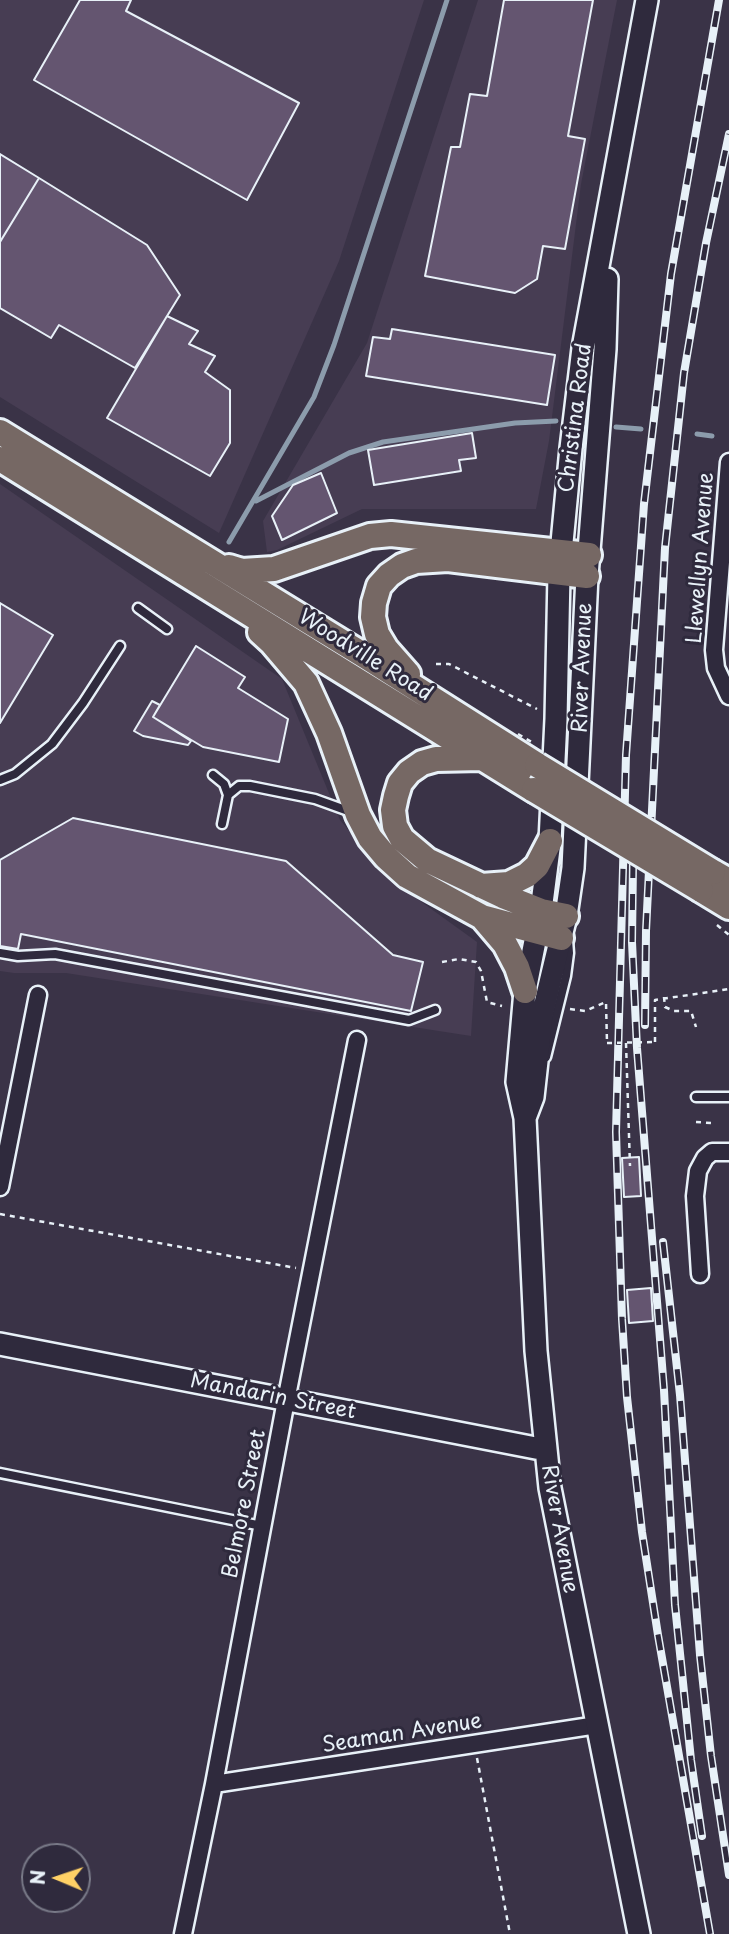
<!DOCTYPE html>
<style>
body{margin:0}
#map{position:relative;width:729px;height:1934px;overflow:hidden;background:#3a3347;font-family:"Playpen Sans",sans-serif}
canvas{display:block}
.north{position:absolute;left:21px;top:1843px;width:70px;height:70px;box-sizing:border-box;background:#2f2a3d;border:2px solid #797a88;border-radius:50%;rotate:272deg;font-size:19px;font-weight:700;line-height:28px;text-align:center;color:#e8f1f8}
.north::after{content:'';display:block;margin:auto;width:24px;height:32px;background:#ffd166;clip-path:polygon(50% 0,100% 100%,50% 72%,0 100%)}
</style>
<div id="map">
<canvas width="729" height="1934"></canvas>
<div class="north">N</div>
</div>
<script>
const context = document.querySelector('canvas').getContext('2d');
context.lineJoin = 'round';
function fill(path, color) { context.fillStyle = color; context.fill(path, 'evenodd'); }
const toPath = rows => new Path2D(rows.map(r => 'M' + r).join(''));
function strokePath(path, color, width, dash) { context.strokeStyle = color; context.lineWidth = width; context.lineCap = dash ? 'butt' : 'round'; context.setLineDash(dash || []); context.stroke(path); }
function write(font, color, halo, rows, align = 'center') {
  context.font = font + ' "Playpen Sans",sans-serif'; context.lineWidth = 6; context.setLineDash([]); context.textBaseline = 'middle'; context.strokeStyle = halo; context.fillStyle = color; for (const [text, x, y, turn = 0] of rows) {
    context.save(); context.translate(x, y); context.rotate((+turn || 0) * Math.PI / 180); context.textAlign = isNaN(turn) ? turn : align; if (halo) context.strokeText(text, 0, 0); context.fillText(text, 0, 0); context.restore();
  }
}
const built = toPath([
 [0,0,424,0,339,261,219,533,0,397],
 [478,0,617,0,581,184,549,441,536,509,362,509,277,550,267,552,263,521,367,343],
 [0,484,282,679,340,820,391,880,477,942,471,1036,66,973,14,973,0,971]
]);
const stream = toPath([
 [616,427,641,429],
 [697,434,712,436],
 [256,501,349,453,383,442,515,423,556,421],
 [229,542,314,397,334,345,447,0]
]);
const building = toPath([
 [80,0,131,0,126,11,299,103,247,200,34,80,80,0],
 [504,0,593,0,568,136,585,139,565,249,543,246,537,279,515,293,425,276,451,147,460,147,470,94,487,96,504,0],
 [0,154,39,178,0,242,0,154],
 [39,178,147,245,180,295,135,368,59,325,51,338,0,308,0,242,39,178],
 [167,316,198,331,189,344,215,356,205,372,230,390,230,443,210,476,107,418,167,316],
 [392,329,555,355,547,405,366,376,373,337,390,339,392,329],
 [472,433,476,458,459,460,461,471,374,485,368,450,472,433],
 [321,473,337,513,282,540,272,516,293,485,321,473],
 [0,603,53,635,0,723,0,603],
 [196,646,245,677,238,688,288,719,279,762,203,747,153,717,196,646],
 [152,701,160,705,153,717,191,741,188,745,143,736,134,731,152,701],
 [73,818,286,861,393,955,423,962,411,1011,21,934,18,949,0,946,0,860,73,818],
 [639,1157,641,1196,624,1197,622,1158,639,1157],
 [651,1288,653,1321,629,1323,627,1290,651,1288]
]);
const path = toPath([
 [436,664,449,664,537,709],
 [717,925,729,935],
 [442,962,459,959,476,962,481,971,487,1002,502,1006],
 [664,997,665,1007,674,1011,691,1011,696,1027],
 [570,1009,585,1011,606,1002,607,1043],
 [655,1042,655,1000,729,989],
 [626,1043,630,1166],
 [696,1122,711,1123],
 [0,1214,296,1268],
 [477,1758,510,1934]
]);
const lane = toPath([
 [138,608,167,629],
 [213,775,224,784,228,795,222,824],
 [0,780,15,774,52,744,83,703,120,646],
 [228,795,239,786,250,786,315,799,351,812],
 [0,953,18,956,55,954,409,1020,435,1010],
 [546,1057,566,976,569,953,568,940],
 [696,1097,729,1097],
 [0,1473,262,1526]
]);
const street = toPath([
 [729,462,714,650,716,668,729,696],
 [0,1187,38,995],
 [700,1274,695,1196,698,1171,705,1158,712,1152,729,1152],
 [214,1784,597,1725],
 [183,1934,214,1784,284,1411,357,1040]
]);
const secondary = toPath([
 [525,1118,533,1097,542,1016,566,916,573,868,587,576,605,349,607,279],
 [0,1344,546,1450],
 [639,1934,550,1488,536,1351,525,1118,517,1082,525,991,541,911,550,841,556,719,559,574,571,448,583,348,647,0]
]);
const primary = toPath([
 [0,432,365,656,537,765],
 [0,459,534,790],
 [229,567,242,571,274,569,370,536,391,534,589,555],
 [260,632,272,643,306,683,329,733,358,815,370,838,386,857,407,876,482,917,561,938],
 [408,674,386,649,377,634,373,617,374,603,379,586,389,575,402,566,416,561,448,559,587,576],
 [482,758,436,759,422,763,409,772,400,783,396,796,393,810,395,826,402,839,427,860,503,896,541,911,566,916],
 [713,872,729,881],
 [481,886,509,884,527,875,537,866,550,841],
 [701,890,729,907],
 [482,917,505,944,517,967,525,991]
]);
const rail = toPath([
 [633,862,632,942,637,1048,664,1390,675,1605,691,1760,702,1836],
 [645,1025,646,931,665,548,684,373,706,243,729,134],
 [663,1242,680,1395,700,1655,711,1756,729,1875],
 [710,1934,658,1635,642,1532,627,1397,622,1319,616,1132,626,755,644,504,671,274,719,0]
]);
const pathBridge = toPath([
 [518,734,535,744],
 [607,1043,655,1042]
]);
const primaryBridge = toPath([
 [537,765,713,872],
 [534,790,701,890]
]);
const streetNames = [
 ["Christina Road",576,418,-83],
 ["Llewellyn Avenue",701,558,-86],
 ["Woodville Road",365,656,32],
 ["River Avenue",583,668,-88],
 ["Mandarin Street",273,1397,11],
 ["Belmore Street",245,1504,-79],
 ["River Avenue",559,1529,80],
 ["Seaman Avenue",402,1734,-9]
];
fill(built, '#473d53');
strokePath(stream, '#8c9cac', 5);
fill(building, '#645570');
strokePath(building, '#e8f1f8', 2);
strokePath(lane, '#e8f1f8', 13);
strokePath(street, '#e8f1f8', 21);
strokePath(secondary, '#e8f1f8', 26);
strokePath(primary, '#e8f1f8', 30);
strokePath(path, '#e8f1f8', 2.5, [5, 5]);
strokePath(lane, '#2f2a3d', 8);
strokePath(street, '#2f2a3d', 16);
strokePath(secondary, '#2f2a3d', 21);
strokePath(primary, '#766864', 24);
strokePath(rail, '#e8f1f8', 8);
strokePath(rail, '#2f2a3d', 5, [16]);
strokePath(primaryBridge, '#e8f1f8', 30, []);
strokePath(pathBridge, '#e8f1f8', 2.5, [5, 5]);
strokePath(primaryBridge, '#766864', 24);
write('21px', '#e8f1f8', '#2f2a3d', streetNames);
</script>
